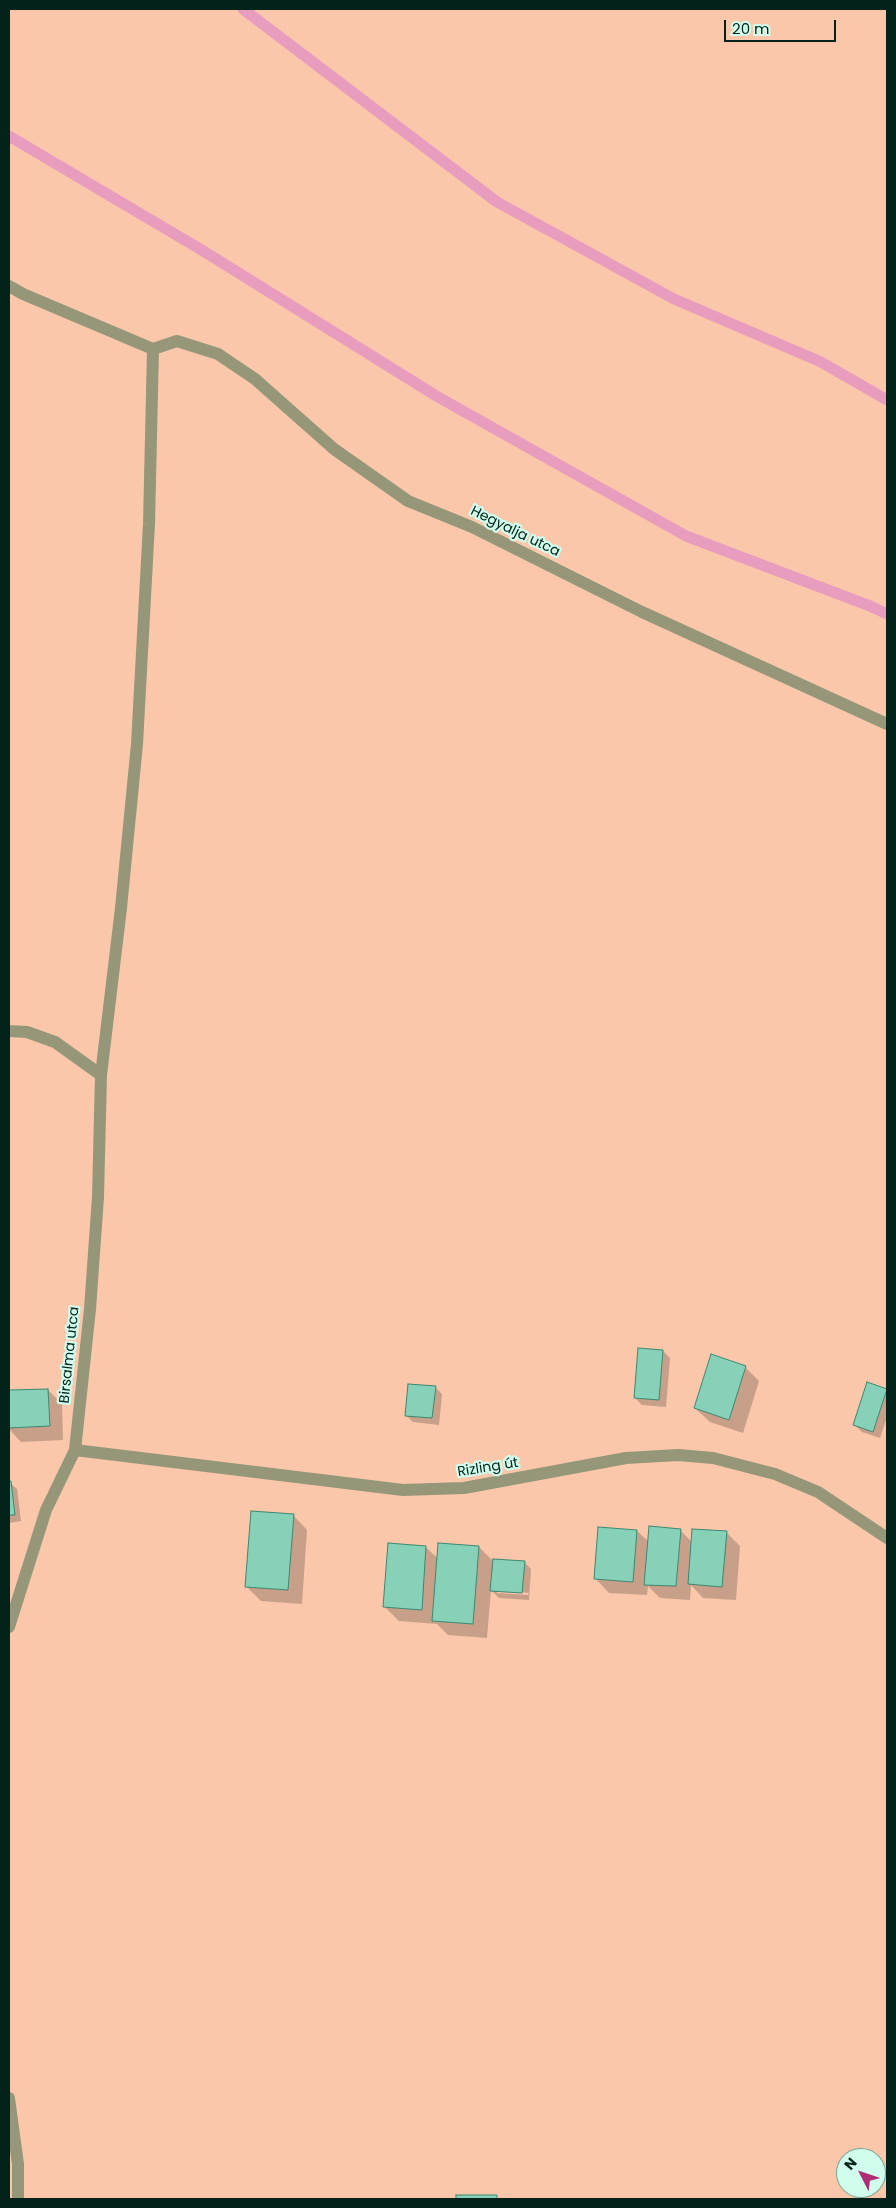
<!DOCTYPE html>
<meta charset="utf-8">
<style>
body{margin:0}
#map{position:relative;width:896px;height:2208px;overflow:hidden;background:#abf7dd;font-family:Poppins,sans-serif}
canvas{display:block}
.frame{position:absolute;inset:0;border:10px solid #02221a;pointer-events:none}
.north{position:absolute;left:836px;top:2148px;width:50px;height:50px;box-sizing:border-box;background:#d1fded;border:1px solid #7ea599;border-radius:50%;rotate:311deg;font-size:14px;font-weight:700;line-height:20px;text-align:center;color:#02221a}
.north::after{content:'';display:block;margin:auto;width:18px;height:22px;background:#b02c75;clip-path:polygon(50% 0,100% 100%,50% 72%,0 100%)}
.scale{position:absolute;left:724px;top:20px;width:112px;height:22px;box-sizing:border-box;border:2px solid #02221a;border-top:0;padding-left:6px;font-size:15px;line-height:18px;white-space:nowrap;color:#02221a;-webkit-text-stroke:4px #d1fded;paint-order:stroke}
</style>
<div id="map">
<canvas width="896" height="2208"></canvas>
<div class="frame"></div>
<div class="north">N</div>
<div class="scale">20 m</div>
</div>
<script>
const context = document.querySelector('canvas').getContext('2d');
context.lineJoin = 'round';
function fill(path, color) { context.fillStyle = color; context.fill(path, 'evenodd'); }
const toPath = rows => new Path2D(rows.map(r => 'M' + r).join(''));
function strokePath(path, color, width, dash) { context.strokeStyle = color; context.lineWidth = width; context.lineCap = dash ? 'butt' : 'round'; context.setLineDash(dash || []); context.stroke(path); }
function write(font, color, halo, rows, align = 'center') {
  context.font = font + ' Poppins,sans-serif'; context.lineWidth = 4.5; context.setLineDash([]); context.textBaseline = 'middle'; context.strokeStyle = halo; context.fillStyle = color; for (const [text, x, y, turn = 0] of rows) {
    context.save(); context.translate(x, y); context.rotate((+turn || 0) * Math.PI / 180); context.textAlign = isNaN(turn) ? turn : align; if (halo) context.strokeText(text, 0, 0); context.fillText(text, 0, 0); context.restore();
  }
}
const green = toPath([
 [9,9,887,9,887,2199,9,2199],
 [846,2158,876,2158,876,2188,846,2188]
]);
const shadow = toPath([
 [663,1351,670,1358,666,1407,642,1405,635,1398],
 [745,1367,759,1381,743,1433,710,1422,695,1408],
 [435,1387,442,1394,439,1425,413,1422,406,1415],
 [48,1390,62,1404,63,1440,21,1442,9,1429,9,1391],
 [887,1390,887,1417,880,1438,862,1432,855,1425],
 [9,1482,17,1489,21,1521,9,1523],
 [293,1515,307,1530,302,1604,261,1601,247,1587],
 [680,1530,692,1542,726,1532,740,1546,736,1600,703,1598,691,1585,690,1600,660,1598,648,1586,647,1595,609,1593,595,1578,637,1531,649,1542],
 [426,1547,438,1559,479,1547,494,1562,524,1562,531,1569,529,1600,499,1598,491,1590,487,1638,448,1635,437,1624,399,1621,385,1607],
 [497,1590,529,1593,528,1595,497,1593]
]);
const stream = toPath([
 [243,9,497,202,674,299,821,362,887,400],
 [9,136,205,252,438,397,686,536,870,606,887,614]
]);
const building = toPath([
 [638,1348,663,1350,659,1400,634,1398,638,1348],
 [711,1354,746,1366,729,1420,694,1408,711,1354],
 [867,1382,887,1389,873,1432,853,1425,867,1382],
 [408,1384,436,1386,432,1418,405,1416,408,1384],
 [48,1389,50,1426,9,1428,9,1390,48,1389],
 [9,1481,11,1481,15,1515,9,1515,9,1481],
 [251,1511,294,1514,288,1590,245,1587,251,1511],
 [649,1526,681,1529,676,1586,644,1585,649,1526],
 [598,1527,637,1530,633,1582,594,1579,598,1527],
 [692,1529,727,1531,722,1587,688,1584,692,1529],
 [388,1543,426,1546,422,1610,383,1607,388,1543],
 [438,1543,479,1546,473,1624,432,1621,438,1543],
 [493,1559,525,1561,522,1593,490,1591,493,1559],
 [456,2195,497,2195,497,2199,456,2199,456,2195]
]);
const street = toPath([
 [9,286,23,294,153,349],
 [153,349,177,341,218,354,255,379,334,449,408,501,472,527,642,612,887,724],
 [9,1031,27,1032,55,1042,101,1075],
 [75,1450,403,1490,464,1488,626,1458,678,1455,713,1458,775,1474,818,1492,887,1538],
 [9,1627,46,1510,75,1450,90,1309,98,1197,101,1075,121,908,137,744,149,524,153,349],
 [9,2098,18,2164,18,2199]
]);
const streetNames = [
 ["Hegyalja utca",515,532,26],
 ["Birsalma utca",70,1355,-84],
 ["Rizling út",488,1468,-9]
];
fill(green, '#fac7aa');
fill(shadow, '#0003');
strokePath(stream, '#e89dbe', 11);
fill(building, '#86d1b8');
strokePath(building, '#3d8872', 1);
strokePath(street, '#959778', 12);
write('14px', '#02221a', '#d1fded', streetNames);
</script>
